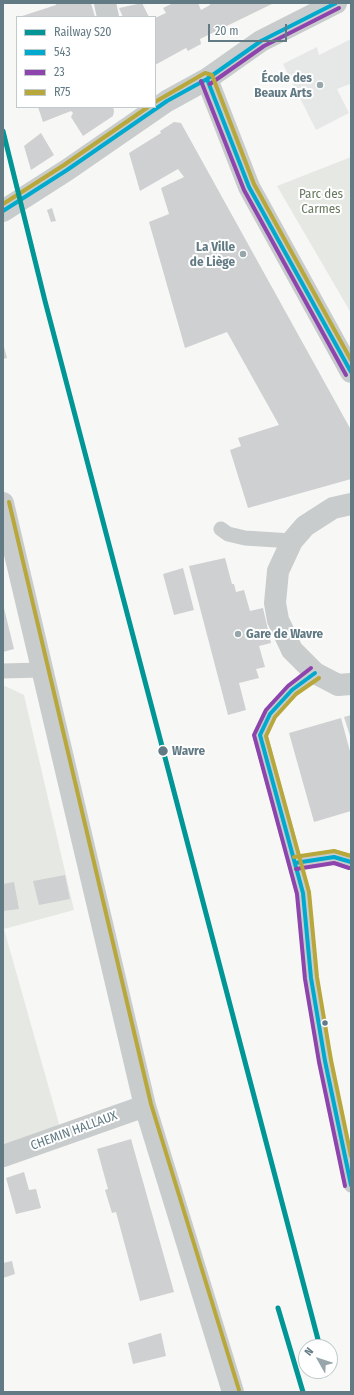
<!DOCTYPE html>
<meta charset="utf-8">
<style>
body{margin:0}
#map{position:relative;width:354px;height:1395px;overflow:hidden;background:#f7f7f6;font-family:"Fira Sans Condensed",sans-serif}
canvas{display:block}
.frame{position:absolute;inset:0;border:4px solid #617a83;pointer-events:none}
.legend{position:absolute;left:16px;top:16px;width:140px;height:92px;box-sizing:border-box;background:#fff;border:1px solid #c0cacd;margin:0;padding:5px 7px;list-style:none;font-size:12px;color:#617a83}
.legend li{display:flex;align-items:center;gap:8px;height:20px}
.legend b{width:20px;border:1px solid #c0cacd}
.north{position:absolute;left:298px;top:1339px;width:40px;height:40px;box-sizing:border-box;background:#fff;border:1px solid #c0cacd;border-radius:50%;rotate:309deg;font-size:11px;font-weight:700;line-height:16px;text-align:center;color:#617a83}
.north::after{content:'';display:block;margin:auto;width:14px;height:18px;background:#96a6ab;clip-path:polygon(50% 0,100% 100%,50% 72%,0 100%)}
.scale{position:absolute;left:208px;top:24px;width:79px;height:18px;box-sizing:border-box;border:2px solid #617a83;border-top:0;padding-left:5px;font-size:12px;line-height:14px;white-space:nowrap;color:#617a83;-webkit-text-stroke:3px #fff;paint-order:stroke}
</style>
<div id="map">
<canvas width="354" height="1395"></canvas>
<div class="frame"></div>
<ul class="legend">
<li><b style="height:5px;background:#009696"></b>Railway S20</li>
<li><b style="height:5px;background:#00a9ce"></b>543</li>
<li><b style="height:5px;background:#8e44ad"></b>23</li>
<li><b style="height:5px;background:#b8a73b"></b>R75</li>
</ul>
<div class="north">N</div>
<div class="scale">20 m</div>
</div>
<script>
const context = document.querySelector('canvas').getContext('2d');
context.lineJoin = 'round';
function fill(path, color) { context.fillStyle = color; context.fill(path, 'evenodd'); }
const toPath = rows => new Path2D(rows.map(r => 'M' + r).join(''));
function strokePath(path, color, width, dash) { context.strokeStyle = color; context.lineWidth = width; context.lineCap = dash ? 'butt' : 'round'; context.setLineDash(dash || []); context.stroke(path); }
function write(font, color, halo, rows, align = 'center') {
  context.font = font + ' "Fira Sans Condensed",sans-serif'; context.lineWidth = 4; context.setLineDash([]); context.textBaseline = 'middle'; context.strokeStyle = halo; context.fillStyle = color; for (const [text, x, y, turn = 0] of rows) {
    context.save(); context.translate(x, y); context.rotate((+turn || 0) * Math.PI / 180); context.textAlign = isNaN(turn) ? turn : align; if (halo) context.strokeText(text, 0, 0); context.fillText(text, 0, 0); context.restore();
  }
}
const built = toPath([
 [351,39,351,86,350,84,337,89,349,113,316,130,283,64,317,47,319,55]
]);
const green = toPath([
 [351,157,351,313,277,186],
 [3,685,24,695,74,910,4,929,61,1131,3,1152]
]);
const building = toPath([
 [55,3,91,3,95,17,19,17,56,5],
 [142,3,149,17,123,17,119,8],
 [173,3,198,3,201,10,210,5,209,3,274,3,200,39,201,44,188,51,186,48,155,65,155,18,166,13,163,8],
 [38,107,113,107,114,111,113,116,83,136,71,117,73,113,71,111,43,122],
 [174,122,181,123,351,430,351,479,248,508,230,450,241,446,238,438,279,425,227,332,185,348,149,222,169,214,161,188,184,177,178,169,140,191,129,153,161,133,160,131],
 [41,133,54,155,31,170,24,146],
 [52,208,56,221,51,222,47,210],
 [3,343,7,358,3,359],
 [225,558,232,584,234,584,236,592,244,590,250,611,263,608,271,643,259,646,265,667,256,669,259,678,239,683,246,710,228,715,189,566],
 [183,568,194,610,174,615,163,574],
 [3,604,14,649,3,652],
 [351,715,351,739,344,717],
 [341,718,351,755,351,811,314,822,289,733],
 [65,875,70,899,39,905,33,881],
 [14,882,19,909,3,911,3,884],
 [131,1139,174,1292,140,1301,116,1212,112,1213,105,1190,108,1189,97,1149],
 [24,1172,29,1190,36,1189,41,1208,16,1214,6,1178],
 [12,1261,15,1274,3,1278,3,1263],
 [161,1333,166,1356,133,1364,128,1343]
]);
const service = toPath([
 [221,529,228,534,245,538,292,541],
 [3,671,41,670],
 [315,673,292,690,270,714,260,735,303,893,311,978,325,1061,351,1185],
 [295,863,334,857,351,862]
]);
const minor = toPath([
 [105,3,108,17],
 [207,79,249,187,351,372],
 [351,504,333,508,305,526,292,541,278,571,275,603,278,620,292,650,315,673,338,685,351,684]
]);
const tertiary = toPath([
 [3,211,67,170,167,101,207,79,261,41,336,3],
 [3,503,145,1106,233,1392],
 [3,1156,145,1106]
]);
const bus1 = toPath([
 [207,79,249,187,351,372],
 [3,211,67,170,167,101,207,79,261,41,336,3],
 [315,673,292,690,270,714,260,735,303,893,311,978,325,1061,351,1185],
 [295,863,334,857,351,862]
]);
const bus2 = toPath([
 [201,81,244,190,346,375],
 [210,84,264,46,339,8],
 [311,668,288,686,266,710,254,735,297,894,305,979,319,1062,345,1186],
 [296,869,334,863,349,868]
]);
const bus3 = toPath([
 [155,102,205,73,212,75,254,184,351,360],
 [3,204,64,165,148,107],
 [9,502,151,1104,239,1390],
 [319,678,296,694,275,717,266,736,309,892,317,977,331,1060,351,1156],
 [294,857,334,851,351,856]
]);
const rail1 = toPath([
 [3,131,45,301,320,1347],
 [278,1308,303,1392]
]);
const markers = [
 [320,85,4,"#96a6ab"],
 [243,254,4,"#96a6ab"],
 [238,634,4,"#96a6ab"],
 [163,751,5.5,"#617a83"],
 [325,1023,3.5,"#617a83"]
];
const poiNames = [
 ["École des",312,78],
 ["Beaux Arts",312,93],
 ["La Ville",235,247],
 ["de Liège",235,262],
 ["Gare de Wavre",246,634,"left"]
];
const parkNames = [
 ["Parc des",321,194],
 ["Carmes",321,209]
];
const stopNames = [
 ["Wavre",172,751]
];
const streetNames = [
 ["CHEMIN HALLAUX",74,1131,-20]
];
fill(built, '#e6e8e7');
fill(green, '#e6e9e3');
fill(building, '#ced0d1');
strokePath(service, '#c9cccc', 15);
strokePath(minor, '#c9cccc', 22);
strokePath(tertiary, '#c9cccc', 22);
strokePath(bus1, '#00a9ce', 4);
strokePath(bus2, '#8e44ad', 4);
strokePath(bus3, '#b8a73b', 4);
strokePath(rail1, '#009696', 5);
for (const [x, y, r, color] of markers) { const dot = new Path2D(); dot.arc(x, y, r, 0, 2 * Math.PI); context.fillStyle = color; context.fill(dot); strokePath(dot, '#fff', 1.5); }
write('bold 13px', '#617a83', '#fff', poiNames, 'right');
write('13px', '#697a60', '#fff', parkNames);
write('bold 13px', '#617a83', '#fff', stopNames, 'left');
write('13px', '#617a83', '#fff', streetNames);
</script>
